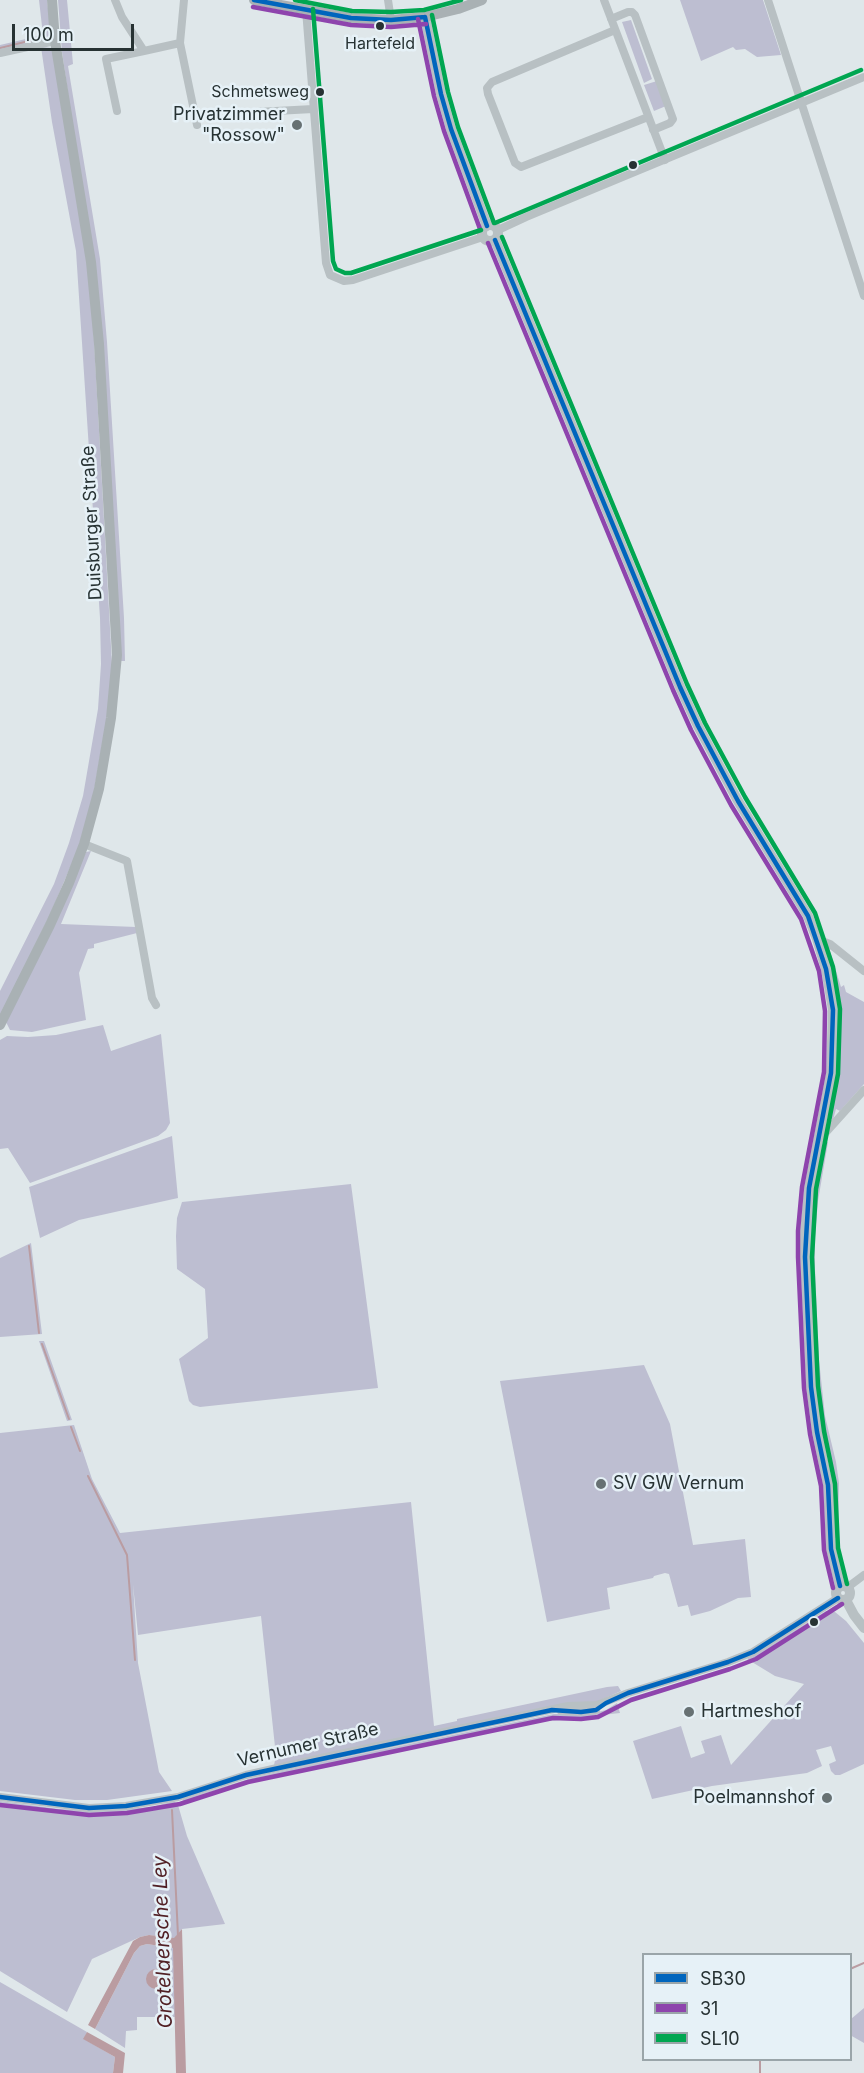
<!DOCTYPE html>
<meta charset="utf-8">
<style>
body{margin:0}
#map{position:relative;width:864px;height:2073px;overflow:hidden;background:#dfe7ea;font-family:Inter,sans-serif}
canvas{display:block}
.legend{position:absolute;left:642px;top:1953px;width:210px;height:108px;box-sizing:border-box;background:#e6f1f7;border:2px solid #9aa5a9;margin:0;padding:8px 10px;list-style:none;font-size:18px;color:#273233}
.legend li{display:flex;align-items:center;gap:12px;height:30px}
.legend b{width:30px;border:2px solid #9aa5a9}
.scale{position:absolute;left:12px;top:24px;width:122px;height:27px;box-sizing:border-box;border:3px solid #273233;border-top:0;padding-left:8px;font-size:18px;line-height:21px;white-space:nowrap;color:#273233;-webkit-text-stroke:4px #e6f1f7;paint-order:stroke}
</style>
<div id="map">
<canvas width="864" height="2073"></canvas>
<ul class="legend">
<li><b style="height:8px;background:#0065bd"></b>SB30</li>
<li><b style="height:8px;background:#8e44ad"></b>31</li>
<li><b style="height:8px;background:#00a651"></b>SL10</li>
</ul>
<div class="scale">100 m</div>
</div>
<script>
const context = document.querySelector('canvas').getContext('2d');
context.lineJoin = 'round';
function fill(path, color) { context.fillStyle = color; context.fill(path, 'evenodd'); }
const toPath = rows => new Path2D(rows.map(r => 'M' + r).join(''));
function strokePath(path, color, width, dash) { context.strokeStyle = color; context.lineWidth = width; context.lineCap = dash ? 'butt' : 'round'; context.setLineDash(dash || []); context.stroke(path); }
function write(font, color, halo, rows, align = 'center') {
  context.font = font + ' Inter,sans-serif'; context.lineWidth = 5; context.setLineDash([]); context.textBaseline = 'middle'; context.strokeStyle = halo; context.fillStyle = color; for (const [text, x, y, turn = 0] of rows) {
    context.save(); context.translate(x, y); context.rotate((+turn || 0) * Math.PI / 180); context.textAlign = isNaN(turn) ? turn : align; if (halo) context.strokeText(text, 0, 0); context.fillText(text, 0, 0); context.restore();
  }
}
const green = toPath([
 [39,0,47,0,51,33,44,40,0,50,0,45,43,35],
 [58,0,67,0,73,64,68,66,100,259,107,342,124,618,125,661,121,661,101,321,62,52],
 [680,0,763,0,781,55,757,57,745,49,736,50,733,47,701,61],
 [631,20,652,79,644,83,622,22],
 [41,47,52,48,87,262,93,322,112,664,108,711,93,797,78,849,49,917,0,1016,0,991,54,884,69,843,83,796,98,709,101,664,100,618,76,251,52,122],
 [657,81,666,106,654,111,644,85],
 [91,851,61,924,136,927,137,933,94,944,94,948,88,949,79,973,86,1020,32,1032,10,1030,6,1022,86,852],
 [829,948,841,987,844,985,846,992,864,1002,864,1084,840,1111,836,1109,833,1120,827,1116,836,1063,837,1038,837,1016,825,952],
 [103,1025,111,1051,161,1034,170,1123,166,1130,158,1136,30,1183,8,1148,0,1149,0,1040,7,1036,28,1037,56,1035],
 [172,1136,178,1198,79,1220,40,1238,29,1187],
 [828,1142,818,1201,815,1236,815,1270,819,1360,825,1416,836,1462,839,1483,838,1537,836,1538,833,1536,833,1490,830,1463,820,1431,815,1392,809,1230,812,1191,821,1145],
 [351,1184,378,1388,200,1407,193,1405,189,1401,179,1359,208,1338,205,1289,177,1269,176,1236,177,1218,182,1202],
 [31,1243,42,1334,0,1337,0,1258],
 [39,1341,44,1341,72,1420,67,1421],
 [644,1365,670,1424,693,1545,745,1539,751,1597,738,1598,710,1611,691,1616,688,1605,678,1607,669,1574,665,1573,654,1576,653,1578,607,1588,610,1609,547,1622,500,1381],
 [74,1425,92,1479,120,1533,411,1502,434,1726,457,1721,457,1719,607,1687,618,1686,621,1691,594,1703,274,1765,276,1756,261,1616,138,1635,133,1584,138,1663,159,1772,172,1791,107,1800,75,1800,0,1791,0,1433],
 [826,1611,835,1612,846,1621,864,1643,864,1764,840,1775,835,1775,831,1771,829,1764,836,1761,831,1746,816,1750,822,1766,807,1773,712,1786,652,1799,633,1741,681,1726,691,1758,705,1753,701,1741,721,1735,731,1765,804,1684,775,1676,747,1659,760,1652],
 [617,1703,620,1713,529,1723,271,1776,182,1803,183,1799,252,1778,317,1763,554,1714,590,1714,606,1710],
 [0,1801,59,1809,98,1811,152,1807,174,1801,178,1805,187,1836,225,1924,182,1929,174,1939,149,1935,140,1937,92,1959,67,2012,0,1971],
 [147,1944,174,1948,176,2017,162,2017,162,2014,156,2014,155,2017,137,2017,137,2030,126,2031,125,2048,95,2029,134,1953,140,1946],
 [0,1982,87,2032,84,2039,115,2057,113,2073,0,2073],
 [864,2008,864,2043,850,2035,851,2019]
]);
const water = toPath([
 [182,1929,186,2073,176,2073,173,1948,147,1944,140,1946,134,1953,95,2029,88,2025,133,1941,140,1937,149,1935,174,1938],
 '146 1979a10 10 0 1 1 20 0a10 10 0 1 1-20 0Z',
 [87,2032,125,2053,123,2073,113,2073,115,2057,83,2039]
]);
const stream = toPath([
 [0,48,41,38],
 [29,1246,39,1333],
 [42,1344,69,1419],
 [71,1427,80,1451],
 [88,1476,127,1555,135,1660],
 [172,1810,178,1936],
 [850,1969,864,1963],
 [760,2060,760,2073]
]);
const minor = toPath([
 [115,0,122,17,144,51,180,43],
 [184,0,180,43,197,125],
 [388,0,391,20],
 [604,0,665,160],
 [768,0,864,296],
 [306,10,326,263,330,275,344,281,353,280,483,237],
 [611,19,628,12,632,12,635,15,673,119,670,123,653,130],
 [615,30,492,82,487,88,488,94,515,163,521,167,648,117],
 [0,53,55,41],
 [117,111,106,59,144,51],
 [257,112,313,109],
 [498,230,526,217,864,77],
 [84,844,127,861,152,998,156,1005],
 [817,939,830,944,864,971],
 [819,1140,864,1090],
 [848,1587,864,1575],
 [561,1711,581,1712,596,1710],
 [0,1797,89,1808,126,1806,178,1797,246,1775,335,1755,568,1706,597,1705,628,1693,728,1662,753,1652,838,1598]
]);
const tertiary = toPath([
 [425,17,441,94,451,129,487,226],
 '482 233a8 8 0 1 1 16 0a8 8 0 1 1-16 0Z',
 [495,240,680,687,698,726,738,801,808,916,817,939,826,969,833,1010,831,1073,809,1188,805,1232,805,1257,811,1387,817,1432,828,1485,831,1549,840,1586],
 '836 1593a7 7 0 1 1 14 0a7 7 0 1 1-14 0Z',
 [846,1600,854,1615,864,1628]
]);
const secondary = toPath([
 [254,0,351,18,391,20,425,17,458,9,482,0],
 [0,1025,50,925,69,883,84,844,99,789,111,718,117,655,99,344,91,262,55,41,52,0]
]);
const bus1 = toPath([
 [254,0,351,18,391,20,425,17],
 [425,17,441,94,451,129,487,226],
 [495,240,680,687,698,726,738,801,808,916,826,969,833,1010,831,1073,809,1188,805,1257,811,1387,817,1432,828,1485,831,1549,840,1586],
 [0,1797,89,1808,126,1806,178,1797,246,1775,552,1710,581,1712,596,1710,606,1703,628,1693,728,1662,753,1652,838,1598]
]);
const bus2 = toPath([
 [253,7,351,25,391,27,426,24],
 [418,19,434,96,444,131,480,229],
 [488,243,673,690,691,730,731,805,801,919,819,971,825,1011,824,1072,802,1187,798,1231,798,1257,804,1388,810,1434,821,1486,824,1550,833,1588],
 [0,1805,89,1815,127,1813,180,1804,248,1782,553,1718,581,1719,598,1717,631,1700,730,1669,756,1659,842,1604]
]);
const bus3 = toPath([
 [295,0,352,11,391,12,424,10,461,0],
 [313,9,333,261,336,269,345,273,351,273,481,230],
 [432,15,448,92,458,127,494,223],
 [495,223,861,70],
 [502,237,687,684,705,723,745,797,815,913,833,967,840,1009,838,1074,816,1189,812,1257,818,1386,824,1431,835,1484,838,1548,847,1584]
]);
const markers = [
 [380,26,5,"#273233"],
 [320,92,5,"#273233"],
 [297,125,6,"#677173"],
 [633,165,5,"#273233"],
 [601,1484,6,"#677173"],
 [814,1622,5,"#273233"],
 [689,1712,6,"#677173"],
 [827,1798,6,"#677173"]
];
const busNames = [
 ["Hartefeld",380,44],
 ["Schmetsweg",309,92,"right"]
];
const poiNames = [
 ["Privatzimmer",285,115],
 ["\"Rossow\"",285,136],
 ["SV GW Vernum",613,1484,"left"],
 ["Hartmeshof",701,1712,"left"],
 ["Poelmannshof",815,1798]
];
const streetNames = [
 ["Duisburger Straße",92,523,-93],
 ["Vernumer Straße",308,1745,-13]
];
const waterNames = [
 ["Grotelaersche Ley",163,1942,-92]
];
fill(green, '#bdbed1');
fill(water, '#ba9ca1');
strokePath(stream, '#ba9ca1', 2);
strokePath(minor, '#b8c0c3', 8);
strokePath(tertiary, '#b8c0c3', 10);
strokePath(secondary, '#a9b1b4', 10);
strokePath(bus1, '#0065bd', 4.5);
strokePath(bus2, '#8e44ad', 4.5);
strokePath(bus3, '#00a651', 4.5);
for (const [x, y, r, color] of markers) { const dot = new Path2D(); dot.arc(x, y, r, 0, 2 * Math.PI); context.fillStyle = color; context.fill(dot); strokePath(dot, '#e6f1f7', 2); }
write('16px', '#273233', '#e6f1f7', busNames);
write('18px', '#273233', '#e6f1f7', poiNames, 'right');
write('18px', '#273233', '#e6f1f7', streetNames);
write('italic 20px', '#512025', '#e6f1f7', waterNames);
</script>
